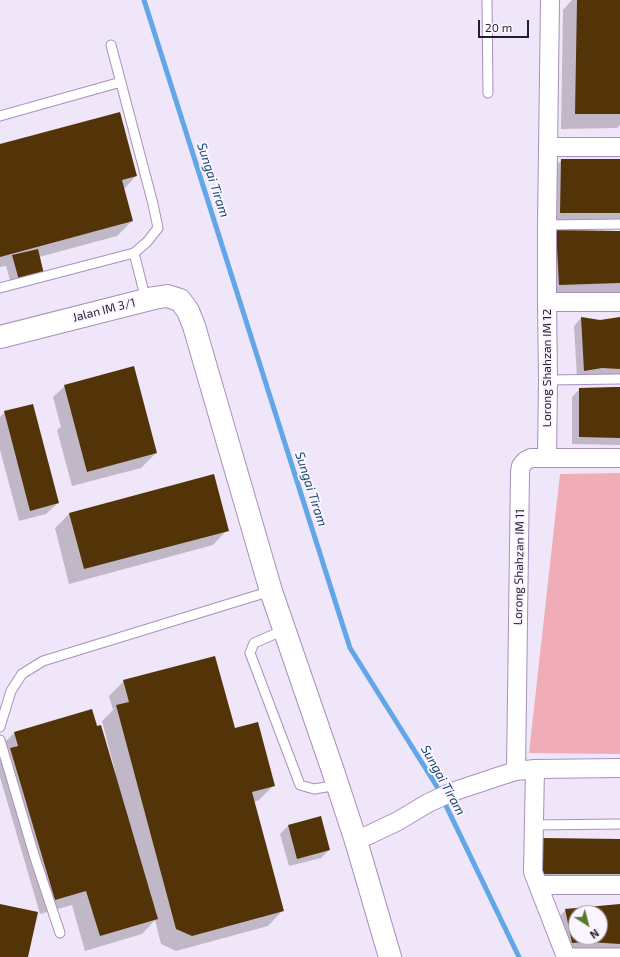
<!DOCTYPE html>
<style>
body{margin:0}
#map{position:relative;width:620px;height:957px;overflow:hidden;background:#f0e6f9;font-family:"Exo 2",sans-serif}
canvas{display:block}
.north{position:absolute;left:568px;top:905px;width:40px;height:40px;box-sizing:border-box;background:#faf5ff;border:1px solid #a59eab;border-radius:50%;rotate:144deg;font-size:11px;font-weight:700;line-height:16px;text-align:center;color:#251c2d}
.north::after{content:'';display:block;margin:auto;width:14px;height:18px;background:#59782e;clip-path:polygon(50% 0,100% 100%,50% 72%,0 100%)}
.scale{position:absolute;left:478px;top:20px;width:51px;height:18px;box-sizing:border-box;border:2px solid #251c2d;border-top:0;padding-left:5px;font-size:12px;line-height:14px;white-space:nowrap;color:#251c2d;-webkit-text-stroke:3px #faf5ff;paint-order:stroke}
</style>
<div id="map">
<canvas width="620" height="957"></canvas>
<div class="north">N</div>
<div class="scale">20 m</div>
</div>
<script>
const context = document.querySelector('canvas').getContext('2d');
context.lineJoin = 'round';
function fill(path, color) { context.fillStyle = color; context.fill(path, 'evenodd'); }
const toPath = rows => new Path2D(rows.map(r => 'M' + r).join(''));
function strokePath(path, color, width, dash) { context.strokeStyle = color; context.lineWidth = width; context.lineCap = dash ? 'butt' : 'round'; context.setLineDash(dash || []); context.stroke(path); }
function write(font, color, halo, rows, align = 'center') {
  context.font = font + ' "Exo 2",sans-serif'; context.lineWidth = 4; context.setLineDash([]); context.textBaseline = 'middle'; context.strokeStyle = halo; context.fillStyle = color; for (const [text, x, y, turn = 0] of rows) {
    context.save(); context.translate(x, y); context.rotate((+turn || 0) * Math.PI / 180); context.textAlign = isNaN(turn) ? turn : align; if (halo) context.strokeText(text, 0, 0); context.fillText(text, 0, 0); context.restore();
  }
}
const green = toPath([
 [620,473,620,754,529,753,560,474]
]);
const shadow = toPath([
 [572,0,620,0,620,125,617,128,561,129,563,10],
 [0,145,136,176,124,189,132,221,117,236,39,257,12,287,6,266,0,267],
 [562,160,620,160,620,228,546,228,547,174],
 [557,231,620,232,620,297,545,299,542,246],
 [581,318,600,321,620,319,620,375,577,378,574,326],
 [65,386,156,453,141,468,72,486,57,430,61,427,53,397],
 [580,389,620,389,620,445,572,444,572,397],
 [5,412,58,503,46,514,19,521,0,450,0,417],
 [69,514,227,530,213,545,69,584,55,528],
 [124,681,234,729,274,785,259,800,254,802,282,911,268,926,176,951,161,944,155,920,142,934,85,951,72,905,40,914,0,777,0,760,2,758,0,747,14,733,92,710,113,771,115,771,102,721,113,710,109,696],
 [320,817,329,850,321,858,289,866,280,834,288,826],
 [543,839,620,840,620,881,535,881,535,847],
 [620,905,620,955,565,950,558,917,566,910],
 [576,913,600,913,600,937,576,937]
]);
const stream = toPath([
 [144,0,350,648,436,785,519,957]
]);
const building = toPath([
 [577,0,620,0,620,114,575,114],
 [120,112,137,176,122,180,133,221,0,257,0,144],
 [561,159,620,159,620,213,560,213],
 [556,230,620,231,620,283,559,285],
 [38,249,44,274,19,280,12,255],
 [581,317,600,320,620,317,620,369,602,368,584,371],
 [134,366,157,453,87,472,64,385],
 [615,387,620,387,620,438,579,437,579,388],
 [33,404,59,503,30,511,4,411],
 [214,474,229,531,84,569,69,513],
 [215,656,235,728,258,722,275,786,252,792,284,911,192,936,176,929,116,705,129,702,123,680],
 [92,709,97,726,101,725,158,919,100,936,86,891,55,900,10,748,18,746,14,732],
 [321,816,330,850,297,859,288,825],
 [543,838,620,839,620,874,542,874],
 [0,904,38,912,28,957,0,957],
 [620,904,620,944,589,942,572,943,565,909],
 [576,913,600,913,600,937,576,937]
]);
const lane = toPath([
 [487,0,488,93],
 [111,45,153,204,158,228,147,242,134,253],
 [0,116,121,82],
 [547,225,620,224],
 [0,288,134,253,146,300],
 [548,380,620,379],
 [284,630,254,643,250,653,300,785,314,789,338,785],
 [0,727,11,691,22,674,43,661,271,591],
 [0,740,35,858,60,933],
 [535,825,620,824],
 [564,953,620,953]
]);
const street = toPath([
 [548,147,620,147],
 [547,302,547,225,550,0],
 [547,458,548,380,547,302,620,302],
 [535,769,533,872,566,957],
 [516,771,520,472,521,466,525,461,531,458,620,458],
 [356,841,398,821,428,803,452,792,503,775,516,771,535,769,620,768],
 [538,885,620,885]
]);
const secondary = toPath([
 [0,337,154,298,167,296,180,300,188,311,194,326,271,591,332,768,356,841,390,957]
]);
const streetNames = [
 ["Jalan IM 3/1",104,310,-14],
 ["Lorong Shahzan IM 12",547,368,-90],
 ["Lorong Shahzan IM 11",519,567,-89]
];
const waterNames = [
 ["Sungai Tiram",213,180,72],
 ["Sungai Tiram",311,489,72],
 ["Sungai Tiram",443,780,61]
];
fill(green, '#f0adb8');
fill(shadow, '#0003');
strokePath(stream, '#61a6e6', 5);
fill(building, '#533409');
strokePath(lane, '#a890bd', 11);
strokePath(street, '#a890bd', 20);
strokePath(secondary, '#a890bd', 24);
strokePath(lane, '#fff', 9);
strokePath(street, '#fff', 18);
strokePath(secondary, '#fff', 22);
write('12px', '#251c2d', '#faf5ff', streetNames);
write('italic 13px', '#154670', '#faf5ff', waterNames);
</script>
